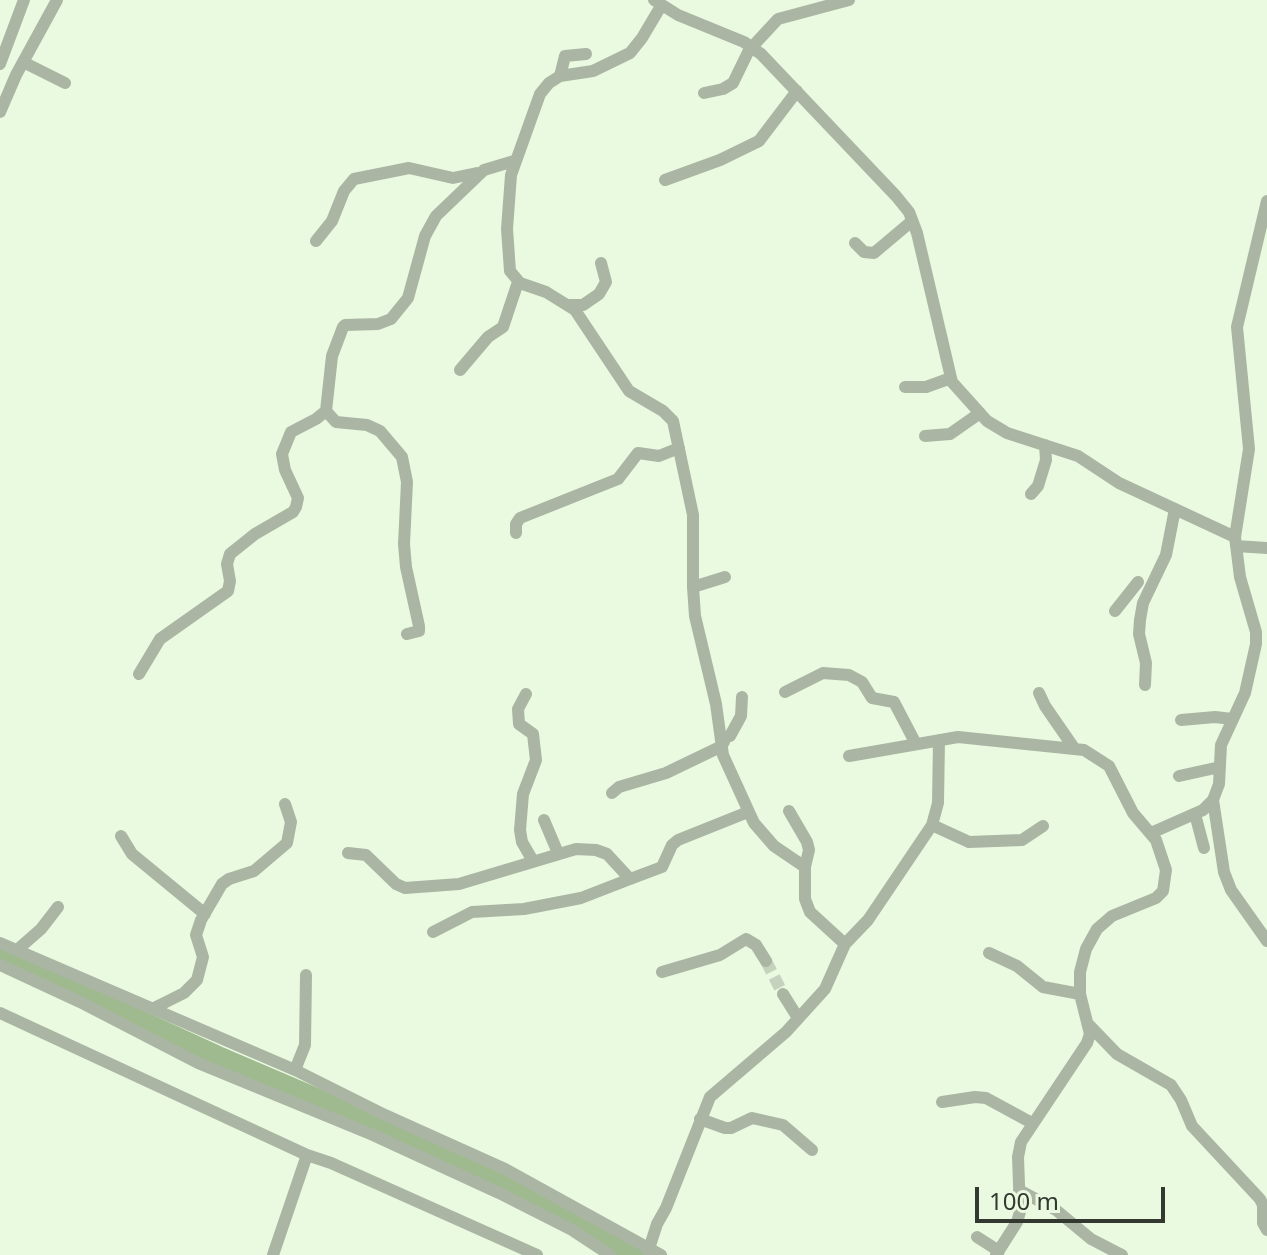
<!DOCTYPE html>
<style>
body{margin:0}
#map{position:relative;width:1267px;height:1255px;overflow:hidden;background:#eafae1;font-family:"Noto Sans",sans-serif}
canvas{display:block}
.scale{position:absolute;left:975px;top:1187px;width:190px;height:36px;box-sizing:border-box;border:4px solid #333930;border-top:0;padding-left:10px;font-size:24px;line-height:28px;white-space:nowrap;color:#333930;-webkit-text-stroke:6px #eafae1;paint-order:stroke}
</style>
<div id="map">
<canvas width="1267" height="1255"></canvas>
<div class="scale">100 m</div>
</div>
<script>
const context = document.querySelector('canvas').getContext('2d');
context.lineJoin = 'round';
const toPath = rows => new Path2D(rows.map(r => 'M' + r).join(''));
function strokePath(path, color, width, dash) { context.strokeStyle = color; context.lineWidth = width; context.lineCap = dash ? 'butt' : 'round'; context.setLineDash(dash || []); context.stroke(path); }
const river = toPath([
 [0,957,218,1057,506,1180,637,1255]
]);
const minorTunnel = toPath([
 [766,961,783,994]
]);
const minor = toPath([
 [654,0,678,15,744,42,761,54,896,196,909,212,917,233,952,382,987,421,1007,433,1078,456,1119,483,1235,537],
 [661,6,642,38,630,53,593,71,560,76,549,83,540,94,511,175,507,229,510,271,520,283,546,292,575,310,629,391,663,411,673,421,693,515,693,587,695,616,716,704,723,755,754,823,774,846,805,867,805,899,810,912,845,944],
 [752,47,778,19,849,0],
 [23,62,65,83],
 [0,64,24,0],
 [560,76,565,56,586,54],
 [704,93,723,89,733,83,751,46],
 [0,112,16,75,57,0],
 [665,180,720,160,759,141,797,91],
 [316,241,332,221,344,191,354,179,409,168,453,178,477,173],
 [855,243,864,252,874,253,912,221],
 [567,305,583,305,599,294,606,282,601,263],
 [460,370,488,337,503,327,518,282],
 [905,387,926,387,951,378],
 [326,411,336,422,367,425,380,431,402,457,407,482,404,544,406,567,419,626,419,631,407,634],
 [925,436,950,434,980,413],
 [1031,494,1038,486,1046,460,1045,445],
 [516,533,516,524,520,518,618,479,638,453,659,456,679,448],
 [1236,546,1267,548],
 [693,587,725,577],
 [1115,611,1138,582],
 [139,674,160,639,228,591,230,581,227,564,230,554,255,534,293,512,296,507,298,498,285,470,282,454,291,432,316,419,326,411,332,356,343,327,345,325,378,324,391,319,408,298,425,236,436,216,484,170,514,161],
 [1145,685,1146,663,1139,634,1140,620,1143,603,1166,555,1175,509],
 [785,692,823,673,849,675,862,682,872,698,894,702,916,744],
 [1039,693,1045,706,1074,748],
 [526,694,518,709,519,724,533,734,536,760,523,794,520,830,522,842,533,861],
 [1181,720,1215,717,1232,719],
 [730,736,741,716,742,697],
 [849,756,958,737,1084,750,1109,766,1133,813,1156,840,1166,870,1163,891,1156,898,1112,916,1097,929,1086,949,1080,972,1080,994,1090,1034,1087,1043,1021,1142,1018,1157,1020,1212,1017,1222,996,1255],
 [1179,776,1220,767],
 [612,793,619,787,666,773,720,747,724,742],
 [1213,800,1224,872,1231,890,1267,941],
 [789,811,807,842,809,850,805,867],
 [1195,814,1204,848],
 [544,820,558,853],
 [932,825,969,842,1022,840,1043,826],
 [1151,833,1203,810,1213,800,1219,784,1221,745,1245,693,1256,644,1256,632,1240,577,1235,537,1249,449,1237,327,1267,201],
 [121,836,132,854,205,914],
 [348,853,366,855,396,884,405,888,459,884,576,849,596,850,607,854,630,879],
 [433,932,472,912,524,909,581,898,630,879,662,867,672,845,678,840,748,812],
 [0,943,295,1070,385,1115,505,1169,661,1255],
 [17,950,41,929,58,907],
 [989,953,1017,966,1043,987,1080,994],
 [0,965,80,1002,198,1063,373,1135,499,1193,572,1230,610,1255],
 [662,972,720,955,746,939,756,945,766,961],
 [783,994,798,1018],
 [154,1008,184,993,197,980,203,957,196,935,201,920,222,884,229,879,254,871,287,843,291,822,285,804],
 [0,1013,307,1155,331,1163,537,1255],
 [1089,1025,1117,1054,1171,1085,1181,1100,1192,1126,1260,1199,1263,1205,1263,1223,1267,1230],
 [295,1070,305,1045,306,975],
 [942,1102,975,1097,986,1098,1032,1123],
 [700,1119,725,1128,731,1128,752,1118,783,1125,812,1150],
 [1019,1190,1056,1210,1091,1239,1122,1255],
 [977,1237,999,1251],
 [648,1252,657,1224,666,1208,710,1097,786,1032,825,989,845,944,868,920,932,825,938,803,939,740],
 [273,1255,307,1155]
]);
strokePath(river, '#9fba8f', 22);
strokePath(minorTunnel, '#c5d3be', 12, [12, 6]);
strokePath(minor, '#aab6a3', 12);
</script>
